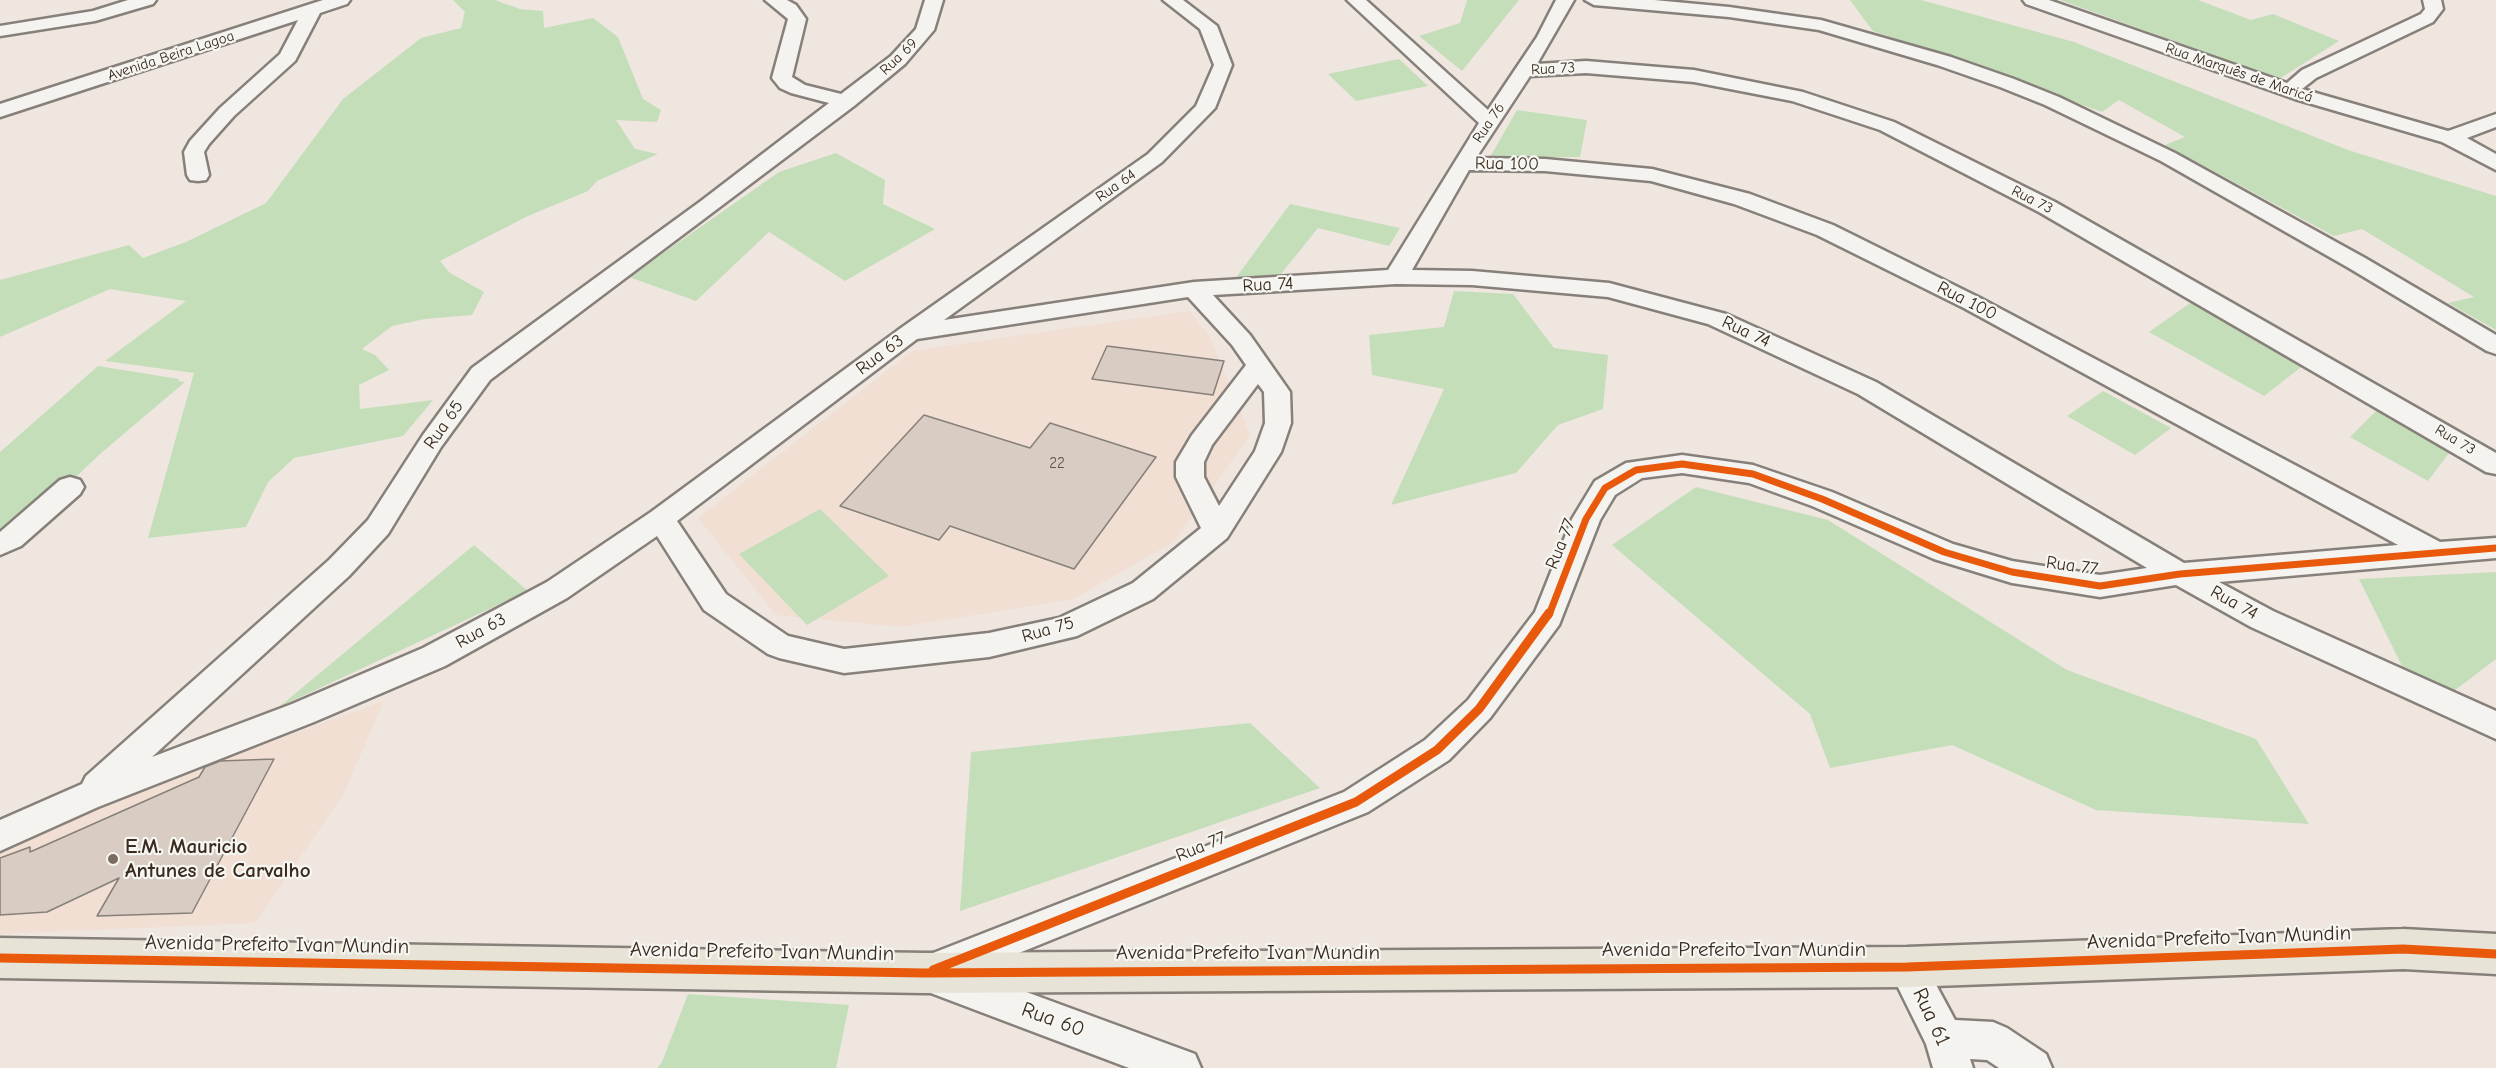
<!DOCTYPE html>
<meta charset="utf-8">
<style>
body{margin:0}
canvas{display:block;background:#eee6df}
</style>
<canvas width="2496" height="1068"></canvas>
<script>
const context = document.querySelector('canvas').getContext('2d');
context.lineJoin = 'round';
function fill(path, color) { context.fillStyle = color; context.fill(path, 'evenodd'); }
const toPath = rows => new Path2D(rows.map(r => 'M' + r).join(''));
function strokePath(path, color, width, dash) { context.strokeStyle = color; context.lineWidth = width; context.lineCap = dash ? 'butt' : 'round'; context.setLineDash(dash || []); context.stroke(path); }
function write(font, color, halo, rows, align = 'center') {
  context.font = font + ' "Comic Neue",sans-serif'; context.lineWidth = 4.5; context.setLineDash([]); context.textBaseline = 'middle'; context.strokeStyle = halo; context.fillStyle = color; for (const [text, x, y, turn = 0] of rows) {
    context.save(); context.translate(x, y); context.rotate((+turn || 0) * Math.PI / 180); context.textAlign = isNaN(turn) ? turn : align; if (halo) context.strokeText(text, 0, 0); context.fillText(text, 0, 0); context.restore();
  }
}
const built = toPath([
 [1189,311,1209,335,1250,435,1174,542,1073,599,900,627,776,615,698,518,912,351],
 [384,701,343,795,255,923,0,934,0,845,46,823]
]);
const green = toPath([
 [453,0,495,0,520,9,543,11,544,28,593,18,618,37,643,99,661,110,657,122,616,120,635,149,658,154,597,181,588,191,528,216,440,261,450,273,484,292,472,315,425,319,392,326,362,349,375,355,389,370,359,385,360,409,433,400,403,436,294,458,268,482,246,527,148,538,194,373,105,361,186,301,110,289,0,337,0,280,129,245,143,258,186,242,266,203,343,99,421,38,461,28,465,12],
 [1467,0,1519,0,1462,71,1419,36,1460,23],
 [1850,0,1921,0,2074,42,2348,150,2496,196,2496,330,2448,303,2474,297,2362,229,2334,236,2165,145,2185,137,2119,100,2102,112,1873,31],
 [2060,0,2198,0,2251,20,2273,14,2339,41,2279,79],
 [1399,59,1428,86,1356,101,1328,74],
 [1517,110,1587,120,1580,157,1490,157],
 [836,153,885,180,883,204,935,229,845,281,769,232,696,301,629,277,779,172],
 [1290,204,1400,228,1389,246,1318,228,1277,279,1235,279],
 [1454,291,1513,294,1554,348,1608,355,1603,409,1558,425,1516,473,1391,505,1444,389,1372,375,1369,335,1444,327],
 [2193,301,2305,364,2264,396,2149,332],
 [98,366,179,379,178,381,185,382,100,454,61,491,0,539,0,452],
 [2103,391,2171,428,2135,455,2067,416],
 [2377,410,2452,449,2428,481,2350,437],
 [1696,487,1828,520,2067,670,2256,739,2309,824,2096,810,1952,745,1830,768,1810,714,1612,545],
 [820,509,889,576,807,625,739,554],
 [474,545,528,591,279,707],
 [2496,572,2496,659,2446,697,2404,670,2359,579],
 [1250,723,1320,788,960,911,971,752],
 [688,994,849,1005,836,1068,657,1068,662,1062]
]);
const building = toPath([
 [1107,346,1224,361,1213,395,1092,379,1107,346],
 [924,415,1030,448,1050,423,1156,457,1074,569,950,526,939,540,840,506,924,415],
 [274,759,192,913,97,916,119,878,47,912,0,915,0,858,30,847,30,852,199,777,205,767,220,761,274,759]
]);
const street = toPath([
 [128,0,156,0,153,4,95,21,0,36,0,26,93,11,128,0],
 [323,0,350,0,347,4,320,13,295,61,234,116,209,144,204,152,209,175,206,180,198,181,190,180,187,175,184,152,190,141,220,108,280,54,298,20,0,117,0,104,323,0],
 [765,0,787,0,796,5,806,19,792,77,805,85,841,94,891,56,916,29,925,0,943,0,934,30,905,64,854,106,490,380,441,447,388,534,349,576,152,757,292,704,423,648,547,582,651,512,901,328,1148,154,1196,106,1214,65,1200,29,1163,0,1183,0,1217,26,1232,65,1215,108,1162,162,944,320,1194,282,1388,270,1479,123,1347,0,1366,0,1488,110,1537,37,1556,0,1574,0,1537,64,1586,61,1694,70,1803,92,1894,122,2055,202,2496,453,2496,474,2486,472,2039,212,1880,130,1792,101,1694,82,1586,73,1530,76,1476,158,1545,159,1652,169,1750,194,1833,225,1980,298,2440,542,2496,538,2496,558,2219,582,2273,611,2496,711,2496,739,2251,627,2176,585,2100,597,2012,583,1934,559,1812,506,1749,483,1682,473,1642,478,1615,495,1600,520,1559,625,1490,718,1449,760,1368,812,972,972,1195,1054,1201,1068,1129,1068,928,992,922,979,925,973,922,967,928,955,1344,792,1425,740,1468,700,1535,612,1572,519,1595,481,1626,463,1682,455,1753,465,1832,492,1953,544,2012,561,2100,575,2147,568,1858,394,1708,324,1608,297,1472,285,1396,284,1213,295,1250,335,1290,392,1291,423,1281,452,1227,538,1153,599,1077,636,989,657,844,673,779,658,768,654,704,610,657,536,567,598,445,666,314,722,98,807,0,851,0,820,82,784,86,776,329,560,368,520,423,435,472,368,701,201,829,103,791,93,780,88,772,78,788,19,765,0],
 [1469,170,1545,171,1651,181,1734,204,1817,235,1964,308,2398,545,2184,563,1876,382,1726,314,1609,283,1472,271,1412,270,1469,170],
 [1188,297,1232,345,1246,365,1192,435,1176,462,1176,477,1201,528,1133,583,1059,618,989,633,844,649,788,636,726,594,677,521,917,339,1188,297],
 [1258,384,1264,392,1265,423,1255,451,1219,506,1204,477,1204,462,1212,445,1258,384],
 [1585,0,1654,0,1729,7,1821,20,1951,57,2014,79,2059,97,2175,153,2365,258,2496,335,2496,354,2487,351,2349,268,2161,161,2045,105,2000,87,1937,65,1819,30,1729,17,1594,5,1585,0],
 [2023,0,2049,0,2287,83,2302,70,2421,14,2425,9,2423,0,2441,0,2443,9,2433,22,2316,78,2302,89,2448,131,2496,114,2496,127,2467,138,2496,154,2496,170,2442,142,2295,99,2026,4,2023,0],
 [70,477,80,480,84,487,80,494,21,546,0,555,0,532,60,480,70,477],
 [1907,949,1920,955,1955,1020,1993,1022,2007,1028,2046,1054,2052,1068,1999,1068,1987,1060,1970,1059,1973,1068,1933,1068,1926,1044,1888,967,1894,955,1907,949]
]);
const primary = toPath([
 [2403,929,2496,934,2496,974,2403,969,1907,987,925,993,0,978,0,938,925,953,1907,947,2403,929]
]);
const cyclewayFar1 = toPath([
 [1549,615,1586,519,1605,488,1636,470,1682,464,1753,474,1822,499,1944,552,2012,572,2100,586,2180,574,2496,548]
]);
const cycleway = toPath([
 [0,958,925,973,1907,967,2403,949,2496,954],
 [933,970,1356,802,1437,750,1479,709,1549,613]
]);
const markers = [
 [113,859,6,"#7a6c62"]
];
const farStreetnames = [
 ["Avenida Beira Lagoa",171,56,-18],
 ["Rua 69",899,57,-44],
 ["Rua 73",1553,69,-3],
 ["Rua Marquês de Maricá",2239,73,19],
 ["Rua 76",1489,123,-56],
 ["Rua 64",1116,186,-35],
 ["Rua 73",2032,200,27],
 ["Rua 73",2455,440,31]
];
const numberNames = [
 ["22",1057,464]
];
const streetNames = [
 ["Rua 100",1507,164,1],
 ["Rua 74",1268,285,-3],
 ["Rua 100",1967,301,27],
 ["Rua 74",1746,332,25],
 ["Rua 63",880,355,-37],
 ["Rua 65",444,425,-55],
 ["Rua 77",1561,544,-68],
 ["Rua 77",2072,566,8],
 ["Rua 74",2234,603,29],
 ["Rua 75",1048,630,-16],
 ["Rua 63",481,631,-29],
 ["Rua 77",1201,847,-22]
];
const nearPoinames = [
 ["E.M. Mauricio",125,847],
 ["Antunes de Carvalho",125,871]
];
const nearStreetnames = [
 ["Avenida Prefeito Ivan Mundin",2219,938,-2],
 ["Avenida Prefeito Ivan Mundin",277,945,1],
 ["Avenida Prefeito Ivan Mundin",1734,950],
 ["Avenida Prefeito Ivan Mundin",762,952,1],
 ["Avenida Prefeito Ivan Mundin",1248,953],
 ["Rua 61",1931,1017,65],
 ["Rua 60",1053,1020,20]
];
fill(built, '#f0dfd2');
fill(green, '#c5deba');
fill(building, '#d9ccc3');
strokePath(building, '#87807a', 1.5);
strokePath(street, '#87807a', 5);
strokePath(primary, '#87807a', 5);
fill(street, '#f4f3f0');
fill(primary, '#e7e3d6');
strokePath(cyclewayFar1, '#e8590c', 7);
strokePath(cycleway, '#e8590c', 9);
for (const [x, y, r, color] of markers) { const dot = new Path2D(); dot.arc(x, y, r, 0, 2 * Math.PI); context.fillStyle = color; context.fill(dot); strokePath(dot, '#f6f6f2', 2); }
write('15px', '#3b2a1e', '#f6f6f2', farStreetnames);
write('15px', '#645449', null, numberNames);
write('18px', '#3b2a1e', '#f6f6f2', streetNames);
write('bold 21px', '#3b2a1e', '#f6f6f2', nearPoinames, 'left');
write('21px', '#3b2a1e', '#f6f6f2', nearStreetnames);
</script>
